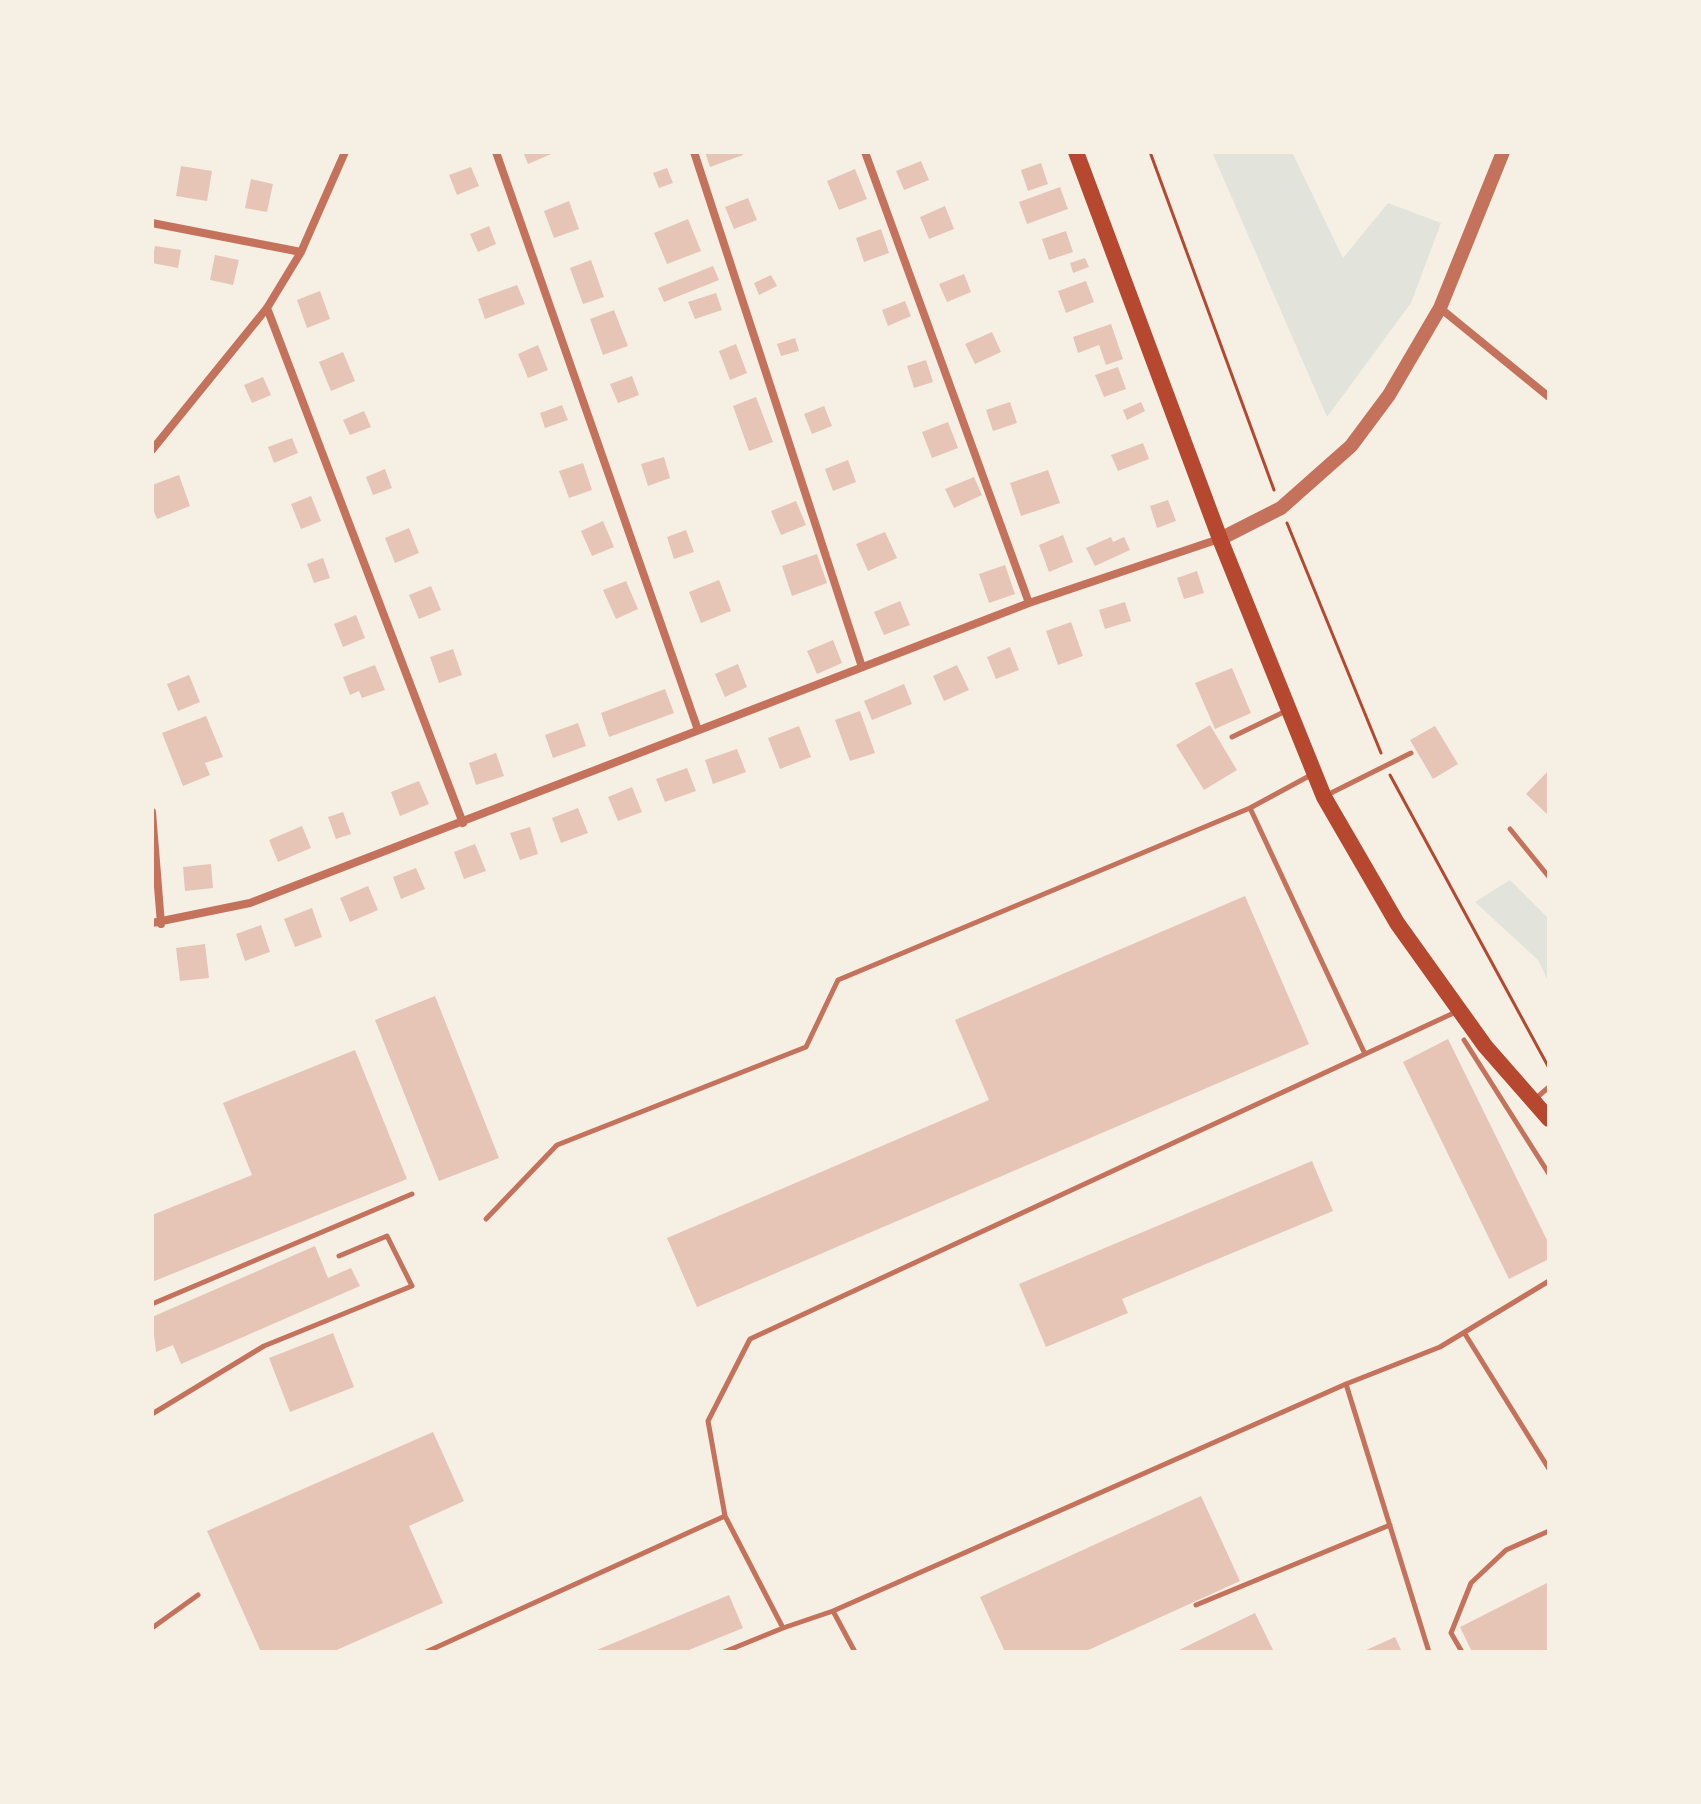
<!DOCTYPE html>
<style>
body{margin:0}
#map{position:relative;width:1701px;height:1804px;overflow:hidden;background:#f6efe4;font-family:"Noto Sans",sans-serif}
canvas{display:block}
.frame{position:absolute;inset:0;border:154px solid #f6efe4;pointer-events:none}
</style>
<div id="map">
<canvas width="1701" height="1804"></canvas>
<div class="frame"></div>
</div>
<script>
const context = document.querySelector('canvas').getContext('2d');
context.lineJoin = 'round';
function fill(path, color) { context.fillStyle = color; context.fill(path, 'evenodd'); }
const toPath = rows => new Path2D(rows.map(r => 'M' + r).join(''));
function strokePath(path, color, width, dash) { context.strokeStyle = color; context.lineWidth = width; context.lineCap = dash ? 'butt' : 'round'; context.setLineDash(dash || []); context.stroke(path); }
const green = toPath([
 [1212,152,1292,152,1343,258,1388,203,1441,223,1411,303,1327,417],
 [1510,880,1549,919,1549,983,1538,960,1475,902]
]);
const building = toPath([
 [523,152,556,152,528,164],
 [705,152,742,152,743,155,710,167],
 [921,161,929,180,904,190,896,171],
 [1041,163,1048,184,1028,191,1021,170],
 [181,166,212,171,207,201,176,196],
 [471,167,479,186,457,195,449,175],
 [667,168,673,183,659,188,653,173],
 [855,169,867,199,839,210,827,181],
 [251,179,273,184,267,212,245,208],
 [1060,187,1068,209,1027,224,1019,202],
 [748,198,757,220,734,229,725,207],
 [569,201,579,229,554,238,544,211],
 [945,206,954,229,929,239,920,217],
 [688,219,701,251,667,264,654,233],
 [489,226,496,244,478,252,470,234],
 [881,229,889,253,864,262,856,238],
 [1066,231,1073,252,1049,260,1042,239],
 [155,246,181,250,178,268,152,263],
 [215,255,239,260,233,285,210,280],
 [1085,258,1089,267,1073,273,1070,263],
 [591,260,604,297,583,304,570,268],
 [713,266,719,280,664,302,658,288],
 [964,274,971,292,947,302,939,284],
 [771,275,777,286,759,295,754,283],
 [1086,281,1094,302,1066,313,1058,291],
 [517,285,525,304,485,319,478,299],
 [320,291,330,319,307,328,297,300],
 [716,293,722,310,695,319,688,302],
 [905,301,911,316,888,326,882,310],
 [614,310,628,346,603,355,590,319],
 [1111,324,1123,359,1106,365,1099,345,1078,353,1073,337],
 [992,332,1001,352,975,364,965,344],
 [795,338,799,351,781,356,777,344],
 [736,344,747,373,730,380,719,351],
 [538,345,548,370,528,378,518,354],
 [343,352,355,381,331,391,319,362],
 [926,360,933,382,914,388,907,366],
 [1118,367,1126,389,1104,397,1095,375],
 [632,376,639,395,618,403,610,384],
 [263,377,271,395,252,403,244,385],
 [756,397,773,442,749,451,733,406],
 [1010,402,1017,423,993,431,986,410],
 [1141,402,1145,411,1127,420,1123,410],
 [562,405,568,420,545,428,540,413],
 [824,406,832,426,812,434,804,414],
 [364,411,371,427,350,435,343,420],
 [948,422,958,448,932,458,922,432],
 [292,438,298,453,274,463,268,447],
 [1143,443,1149,459,1118,471,1111,455],
 [664,457,670,478,648,486,641,464],
 [848,460,856,482,833,491,825,469],
 [583,463,592,490,569,498,559,471],
 [385,469,392,488,373,495,366,477],
 [1048,470,1060,503,1021,516,1010,483],
 [179,475,190,506,157,519,152,507,152,485],
 [974,477,982,495,954,508,945,489],
 [311,496,321,521,301,529,291,504],
 [1168,500,1176,521,1157,528,1150,506],
 [796,501,806,525,781,535,771,511],
 [603,521,614,547,592,556,581,531],
 [409,528,419,553,395,563,385,538],
 [686,530,694,552,674,559,667,537],
 [885,532,897,558,868,571,856,544],
 [1063,535,1073,562,1049,572,1039,545],
 [1111,537,1113,542,1124,537,1130,550,1095,566,1086,548],
 [817,554,827,583,792,596,782,566],
 [323,558,330,578,314,583,307,564],
 [1005,565,1015,594,989,603,979,574],
 [1197,571,1204,593,1184,599,1177,578],
 [719,580,731,611,701,623,689,592],
 [626,581,638,609,616,619,603,590],
 [431,586,441,610,419,619,409,595],
 [900,601,910,625,884,635,874,612],
 [1125,602,1131,621,1105,629,1099,610],
 [356,615,365,638,343,647,334,624],
 [1071,622,1083,656,1058,665,1046,631],
 [833,640,842,663,817,674,807,651],
 [1010,647,1019,670,996,679,987,657],
 [453,649,462,675,439,683,430,657],
 [738,664,747,687,725,697,715,674],
 [375,665,385,690,362,698,359,691,350,695,343,677],
 [957,665,969,690,944,701,933,676],
 [1232,668,1251,713,1215,729,1195,683],
 [189,675,200,702,178,711,167,684],
 [904,684,912,704,872,720,864,701],
 [665,689,674,713,609,737,601,713],
 [860,711,875,753,850,761,835,720],
 [206,716,223,757,205,763,210,775,183,786,162,733],
 [578,723,586,746,553,758,545,735],
 [1210,725,1237,770,1204,790,1176,745],
 [799,726,811,757,780,769,768,738],
 [1435,726,1458,764,1433,779,1410,740],
 [737,749,746,772,713,784,705,760],
 [496,753,504,776,476,785,469,763],
 [687,768,696,791,665,802,656,779],
 [1549,770,1549,816,1526,794],
 [419,781,429,804,400,816,391,792],
 [632,787,642,812,618,821,608,797],
 [578,808,588,833,561,843,552,818],
 [343,812,351,834,336,839,328,817],
 [302,826,311,848,278,862,269,840],
 [530,827,538,854,520,860,510,833],
 [475,844,486,871,464,879,454,852],
 [211,864,213,888,185,891,183,867],
 [416,868,425,889,401,899,393,877],
 [368,886,378,910,350,922,340,898],
 [1245,896,1309,1044,697,1307,667,1238,989,1100,955,1020],
 [312,908,322,937,295,947,284,919],
 [261,925,270,952,245,961,236,934],
 [205,944,209,978,180,981,176,948],
 [435,996,499,1158,439,1181,375,1020],
 [1448,1039,1549,1244,1549,1259,1509,1279,1403,1062],
 [355,1050,407,1179,152,1282,152,1215,252,1175,223,1103],
 [1312,1161,1333,1211,1122,1299,1128,1313,1046,1347,1019,1284],
 [315,1246,328,1278,351,1268,360,1286,181,1364,173,1345,156,1352,152,1317],
 [333,1333,354,1387,290,1412,269,1358],
 [433,1432,464,1501,409,1526,443,1603,332,1652,261,1652,207,1531],
 [1201,1496,1240,1581,1084,1652,1005,1652,980,1597],
 [1549,1582,1549,1652,1472,1652,1460,1627],
 [729,1595,743,1628,684,1652,592,1652],
 [1255,1613,1274,1652,1175,1652],
 [1395,1637,1402,1652,1362,1652]
]);
const path = toPath([
 [1150,152,1274,490],
 [1287,523,1381,753],
 [1390,775,1549,1068]
]);
const service = toPath([
 [1232,737,1288,710],
 [1325,796,1411,753],
 [1250,808,1364,1052],
 [1510,829,1549,877],
 [1458,1011,750,1339,708,1421,725,1516,783,1628,833,1611,1346,1384,1440,1347,1549,1281],
 [1464,1040,1549,1174],
 [1535,1099,1549,1087],
 [486,1219,557,1145,806,1047,838,980,1250,808,1311,775],
 [152,1304,412,1194],
 [1465,1334,1549,1469],
 [1346,1384,1429,1652],
 [152,1414,264,1346,412,1286,387,1236,339,1256],
 [1196,1605,1390,1525],
 [833,1611,855,1652],
 [152,1628,198,1595],
 [426,1652,725,1516],
 [724,1652,783,1628],
 [1462,1652,1451,1633,1471,1583,1506,1550,1549,1531]
]);
const minor = toPath([
 [496,152,698,730],
 [694,152,862,667],
 [865,152,1029,603],
 [152,223,301,252],
 [267,308,463,823],
 [1440,308,1549,397],
 [152,450,267,308,301,252,345,152],
 [152,812,161,924],
 [152,923,250,903,1029,603,1219,539]
]);
const tertiary = toPath([
 [1220,539,1281,508,1351,446,1389,395,1440,308,1503,152]
]);
const secondary = toPath([
 [1076,152,1220,539,1324,797,1397,923,1485,1046,1549,1119]
]);
fill(green, '#e2e4dc');
fill(building, '#e6c5b7');
strokePath(path, '#b5482f', 3);
strokePath(service, '#c5725c', 5);
strokePath(minor, '#c5725c', 8);
strokePath(tertiary, '#c5725c', 14);
strokePath(secondary, '#b5482f', 16);
</script>
